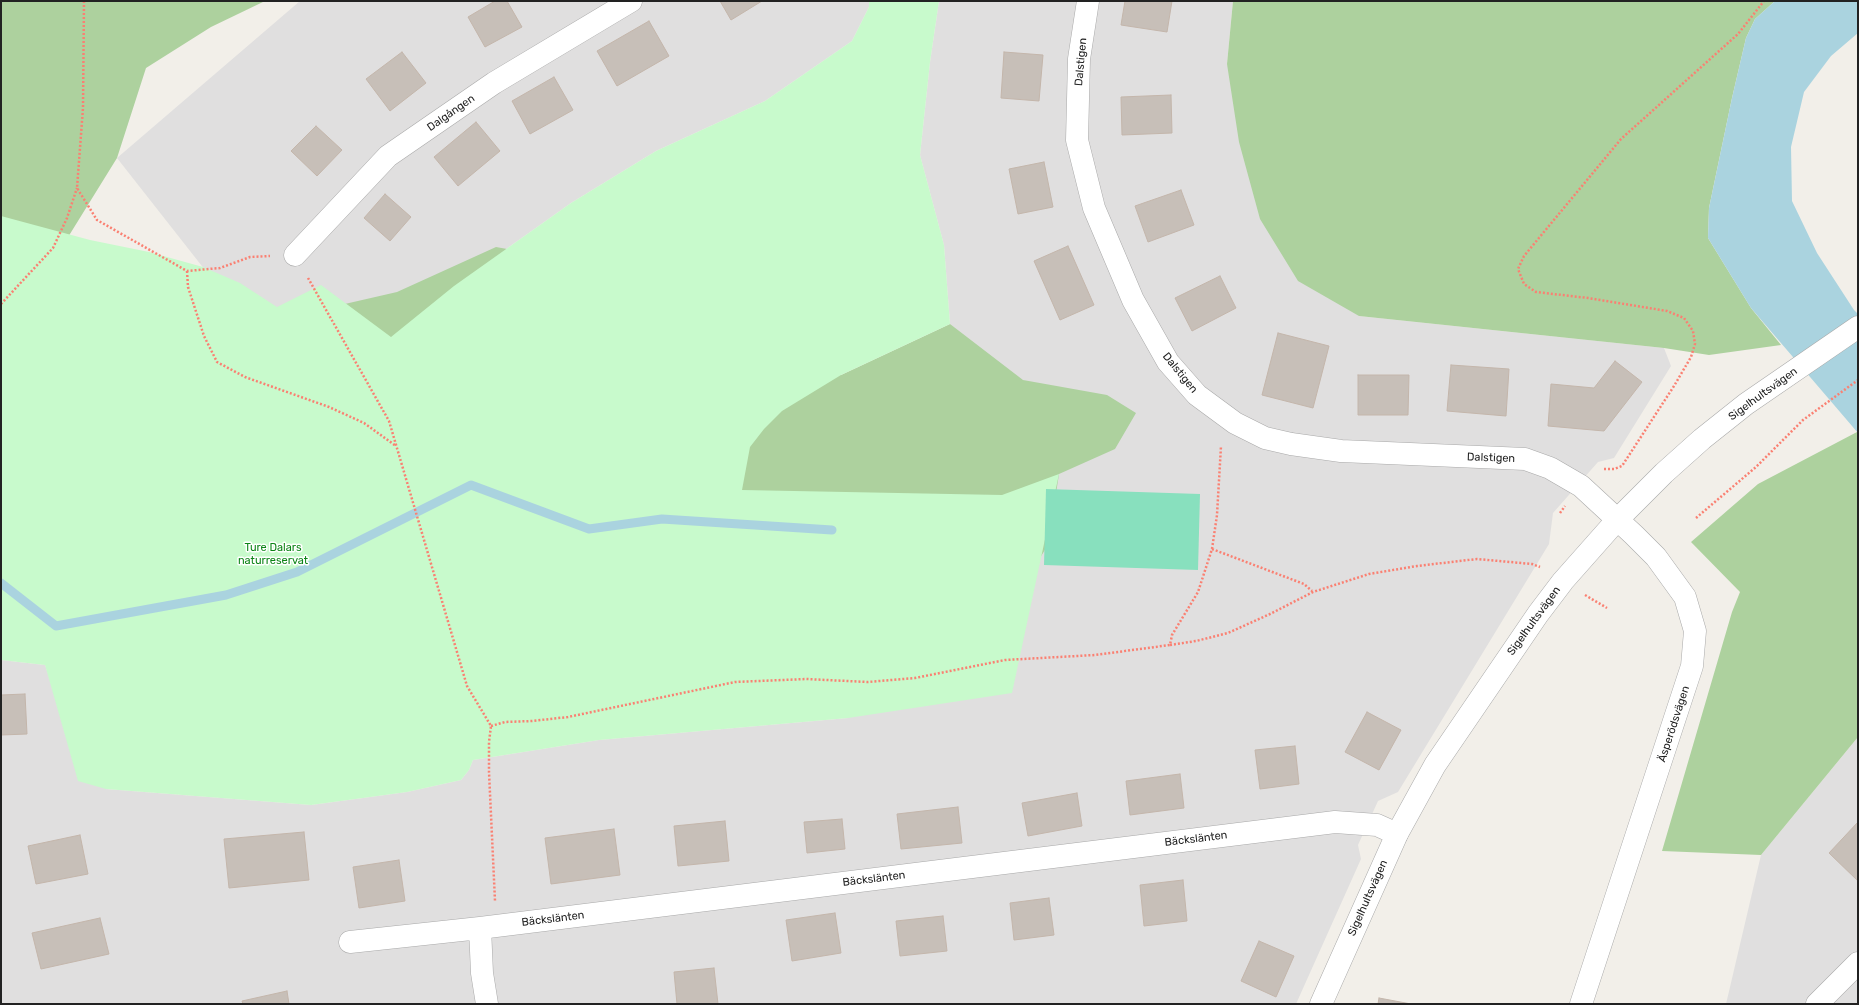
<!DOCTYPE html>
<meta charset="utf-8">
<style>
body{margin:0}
#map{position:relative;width:1859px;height:1005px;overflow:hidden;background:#f2efe9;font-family:Rubik,sans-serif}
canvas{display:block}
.frame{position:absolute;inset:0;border:2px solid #222;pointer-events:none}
</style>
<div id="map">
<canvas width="1859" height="1005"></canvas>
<div class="frame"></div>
</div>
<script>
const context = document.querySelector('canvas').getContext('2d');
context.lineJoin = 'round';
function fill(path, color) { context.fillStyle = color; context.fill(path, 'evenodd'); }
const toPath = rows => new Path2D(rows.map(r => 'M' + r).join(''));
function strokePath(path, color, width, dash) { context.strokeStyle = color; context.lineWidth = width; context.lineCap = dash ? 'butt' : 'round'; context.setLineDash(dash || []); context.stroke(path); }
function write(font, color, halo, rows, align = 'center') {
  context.font = font + ' Rubik,sans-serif'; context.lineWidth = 3; context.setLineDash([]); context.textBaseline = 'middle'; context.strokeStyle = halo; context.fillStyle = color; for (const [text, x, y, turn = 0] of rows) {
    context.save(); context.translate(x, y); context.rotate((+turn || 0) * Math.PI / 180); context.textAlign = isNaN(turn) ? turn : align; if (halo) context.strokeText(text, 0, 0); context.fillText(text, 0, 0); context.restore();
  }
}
const residential = toPath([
 [300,1,869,1,869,7,852,41,765,101,656,151,571,203,454,286,249,326,117,158],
 [939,1,1233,1,1227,64,1359,316,1664,348,1671,366,1614,458,1598,462,1553,513,1549,544,1398,792,1378,801,1358,845,1361,859,1296,1004,1,1004,1,660,45,665,53,688,106,789,311,805,407,792,461,780,469,770,473,760,599,740,848,718,1059,474,950,324,944,245,920,155,930,62],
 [1858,737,1858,1004,1726,1004,1761,855]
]);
const forest = toPath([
 [1,1,265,1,211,27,146,68,117,158,65,242,249,326,397,292,496,247,585,263,841,375,950,324,1023,380,1107,395,1136,413,1115,449,1059,474,1048,545,1015,598,104,670,1,631],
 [1233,1,1775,1,1755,19,1746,38,1732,98,1709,208,1708,238,1751,308,1781,345,1709,355,1664,348,1359,316,1298,281,1260,219,1239,142,1227,64],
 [1857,432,1858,737,1761,855,1662,851,1732,612,1740,592,1691,542,1758,484]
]);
const park = toPath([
 [869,1,939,1,930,62,920,155,944,245,950,324,841,375,782,411,764,429,750,447,742,490,1002,495,1059,474,1012,693,848,718,599,740,473,760,469,770,461,780,407,792,311,805,106,789,78,781,45,665,1,660,1,216,90,240,149,252,203,267,240,283,277,307,321,285,391,337,454,286,571,203,656,151,765,101,852,41,869,7]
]);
const pitch = toPath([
 [1046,489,1200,494,1198,570,1044,565]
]);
const water = toPath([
 [1775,1,1858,1,1858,33,1831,56,1804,92,1791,147,1792,201,1817,253,1854,310,1858,314,1858,433,1751,308,1708,238,1709,208,1732,98,1746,38,1755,19]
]);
const stream = toPath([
 [1,583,56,626,226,595,297,572,471,485,589,529,662,519,832,530]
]);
const building = toPath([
 [495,1,507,1,522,27,485,47,468,17,495,1],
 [720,1,762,1,731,20,720,1],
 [1125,1,1172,1,1167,32,1121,25,1125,1],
 [649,21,669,56,617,86,597,51,649,21],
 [402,52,426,83,390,111,366,79,402,52],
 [1004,52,1043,55,1039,101,1001,98,1004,52],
 [554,77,573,110,530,134,512,101,554,77],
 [1171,95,1172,133,1122,135,1121,97,1171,95],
 [476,122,500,151,458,186,434,157,476,122],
 [316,126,342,150,317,176,291,151,316,126],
 [1044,162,1053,207,1018,214,1009,169,1044,162],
 [1181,190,1194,225,1148,242,1135,206,1181,190],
 [385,194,411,217,390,241,364,218,385,194],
 [1068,246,1094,305,1060,320,1034,261,1068,246],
 [1220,276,1236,308,1192,331,1175,298,1220,276],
 [1278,333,1329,346,1313,408,1262,395,1278,333],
 [1615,361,1642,382,1604,431,1548,426,1551,384,1594,388,1615,361],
 [1451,365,1509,369,1506,416,1447,411,1451,365],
 [1358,375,1409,375,1408,415,1358,415,1358,375],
 [25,694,27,734,1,735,1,695,25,694],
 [1367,712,1401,730,1379,770,1345,752,1367,712],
 [1295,746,1299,784,1260,789,1255,750,1295,746],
 [1180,774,1184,808,1130,815,1126,781,1180,774],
 [1077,793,1082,826,1028,836,1022,803,1077,793],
 [958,807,962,843,901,849,897,814,958,807],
 [842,819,845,849,807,853,804,822,842,819],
 [725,821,729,861,678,866,674,826,725,821],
 [1858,822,1858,881,1829,853,1858,822],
 [614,829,620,875,551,884,545,838,614,829],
 [304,832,309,880,229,888,224,839,304,832],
 [80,835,88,874,36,884,28,846,80,835],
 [399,860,405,901,359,908,353,867,399,860],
 [1183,880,1187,921,1144,926,1140,885,1183,880],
 [1049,898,1054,935,1014,940,1010,903,1049,898],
 [835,913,841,953,792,961,786,920,835,913],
 [943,916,947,951,900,956,896,921,943,916],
 [100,918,109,954,41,969,32,933,100,918],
 [1259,941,1294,956,1276,997,1241,981,1259,941],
 [714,968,718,1004,677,1004,674,972,714,968],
 [287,991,289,1004,243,1004,242,1001,287,991],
 [1379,998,1411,1004,1378,1004,1379,998]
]);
const path = toPath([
 [84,1,83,108,77,188,97,220,187,271,220,268,250,257,270,256],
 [187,271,188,287,204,336,217,362,245,377,329,407,364,423,396,446],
 [308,278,389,421,467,686,491,726,489,742,489,772,495,901],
 [1,304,53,248,67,218,77,188],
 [1604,469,1614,469,1622,466,1674,386,1691,357,1695,344,1693,331,1684,318,1667,311,1588,298,1536,292,1524,284,1518,269,1524,256,1621,139,1738,34,1764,1],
 [1560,513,1565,506],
 [1696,518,1756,467,1803,420,1858,380],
 [1212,549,1304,584,1312,591],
 [1585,595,1607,608],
 [1170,645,1196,641,1228,633,1270,614,1313,592,1369,574,1417,566,1477,559,1532,564,1540,567],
 [491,726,505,722,532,721,568,717,735,682,806,679,868,682,915,678,1005,660,1095,655,1170,645,1172,635,1198,592,1212,549,1217,515,1221,446]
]);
const minor = toPath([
 [1088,1,1079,59,1077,140,1094,208,1133,300,1168,362,1197,395,1235,423,1265,438,1291,444,1341,451,1525,459,1550,468,1581,486,1634,535,1656,557,1685,597,1695,631,1692,666,1581,1004],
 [295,255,388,156,494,83,631,1],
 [480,928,482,973,487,1004],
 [350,942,480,928,1335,822,1377,825,1397,834],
 [1817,1004,1858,963]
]);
const tertiary = toPath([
 [1321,1004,1397,834,1435,765,1538,614,1563,581,1617,520,1664,473,1702,439,1746,404,1858,327]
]);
const streetNames = [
 ["Dalstigen",1081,62,-85],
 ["Dalgången",451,113,-35],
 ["Dalstigen",1180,373,51],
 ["Sigelhultsvägen",1763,394,-36],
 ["Dalstigen",1491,458,2],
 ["Sigelhultsvägen",1534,621,-54],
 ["Äsperödsvägen",1674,724,-72],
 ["Bäckslänten",1196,839,-7],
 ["Bäckslänten",874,879,-7],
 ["Sigelhultsvägen",1368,898,-66],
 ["Bäckslänten",553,919,-7]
];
const parkNames = [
 ["Ture Dalars",273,548],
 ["naturreservat",273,561]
];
fill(residential, '#e0dfdf');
fill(forest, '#add19e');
fill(park, '#c8facc');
fill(pitch, '#88e0be');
fill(water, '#aad3df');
strokePath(stream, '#aad3df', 9);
fill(building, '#c7bfb8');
strokePath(building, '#c4b6ab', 1);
strokePath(minor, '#a9a9a9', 23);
strokePath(tertiary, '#a9a9a9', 23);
strokePath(path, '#fa8072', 2.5, [2, 2]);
strokePath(minor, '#fff', 22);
strokePath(tertiary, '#fff', 22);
write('11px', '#222', '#fff', streetNames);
write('11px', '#0c8416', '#fff', parkNames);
</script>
